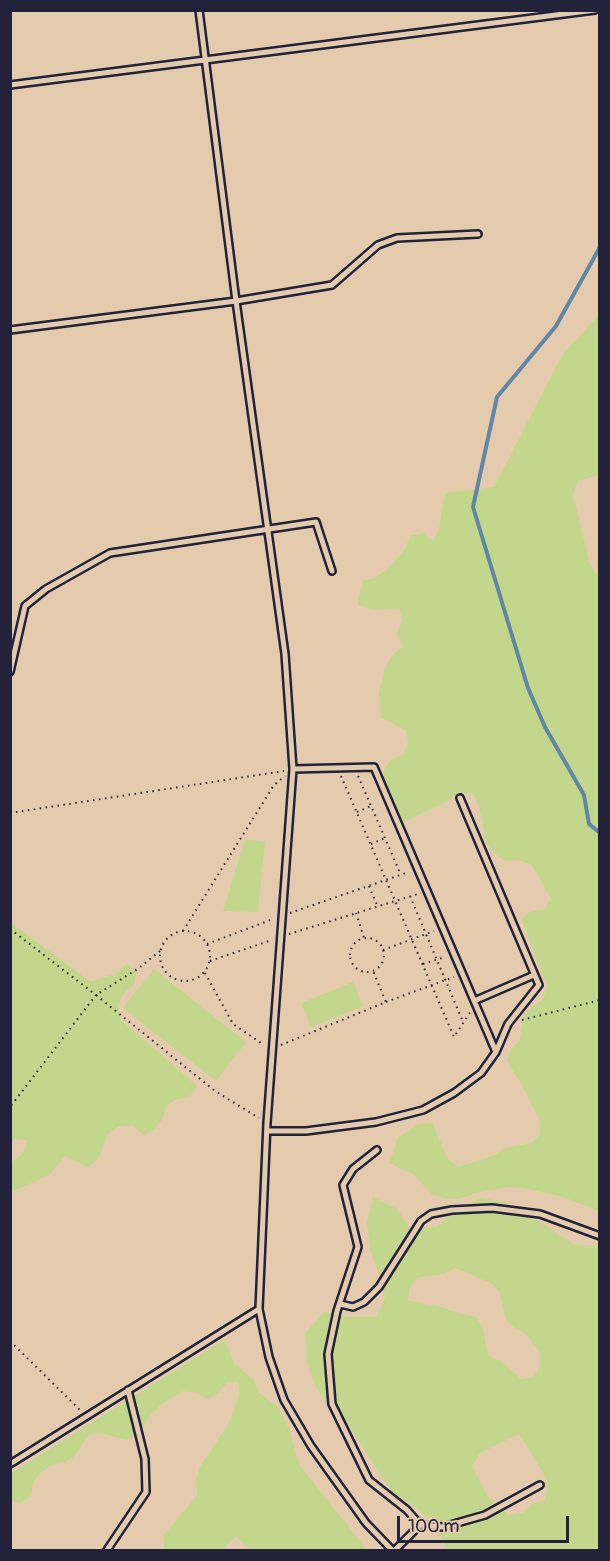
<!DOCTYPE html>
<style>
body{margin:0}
#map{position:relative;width:610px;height:1561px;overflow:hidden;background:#e5cbad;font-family:Pangolin,sans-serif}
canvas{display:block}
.frame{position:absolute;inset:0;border:12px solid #22223b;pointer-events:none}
.scale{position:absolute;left:397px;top:1516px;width:172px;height:27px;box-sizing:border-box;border:3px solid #22223b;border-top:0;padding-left:8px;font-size:18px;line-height:21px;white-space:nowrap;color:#22223b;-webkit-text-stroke:4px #e5cbad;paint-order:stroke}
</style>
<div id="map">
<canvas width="610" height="1561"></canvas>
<div class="frame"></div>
<div class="scale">100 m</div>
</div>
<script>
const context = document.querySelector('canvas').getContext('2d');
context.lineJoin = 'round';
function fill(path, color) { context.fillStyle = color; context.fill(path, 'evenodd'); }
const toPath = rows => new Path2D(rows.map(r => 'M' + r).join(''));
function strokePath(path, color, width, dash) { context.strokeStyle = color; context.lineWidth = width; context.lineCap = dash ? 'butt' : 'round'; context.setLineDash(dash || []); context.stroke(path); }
const green = toPath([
 [599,315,599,475,578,481,573,494,589,562,596,574,600,575,599,1211,563,1197,524,1188,510,1187,483,1191,458,1199,444,1198,431,1194,414,1174,402,1170,390,1163,397,1138,419,1124,432,1123,448,1159,458,1167,495,1155,505,1148,532,1143,540,1134,540,1121,522,1085,507,1061,511,1049,520,1041,523,1015,544,998,547,986,521,919,531,911,544,910,551,899,532,865,519,860,505,861,494,853,486,843,479,805,472,793,457,794,446,802,401,823,384,783,384,770,391,760,404,754,408,742,406,730,381,718,379,693,385,667,392,656,403,646,397,634,402,621,400,609,373,610,358,605,360,592,364,580,373,579,388,569,405,549,410,536,423,533,433,541,439,531,442,505,446,493,494,487,557,365,564,353],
 [245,839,265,842,258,912,223,911],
 [11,923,91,982,117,973,127,964,136,972,134,985,124,993,118,1004,121,1020,197,1086,190,1097,177,1099,166,1106,163,1118,155,1129,144,1135,133,1126,119,1126,108,1134,98,1159,88,1167,65,1156,49,1175,11,1192,11,1163,24,1152,27,1140,14,1139,11,1143],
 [154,969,246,1042,216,1081,123,1008],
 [353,982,363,1006,311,1027,301,1003],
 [373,1197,397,1209,411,1230,437,1227,457,1210,481,1198,505,1202,530,1215,574,1245,599,1246,599,1550,447,1550,436,1527,417,1508,393,1493,349,1426,331,1408,316,1387,306,1360,305,1333,324,1312,350,1317,376,1317,385,1299,379,1273,370,1249,367,1222],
 [455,1268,491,1283,500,1292,505,1317,513,1327,525,1333,540,1353,540,1366,534,1377,521,1379,501,1361,488,1356,483,1329,476,1317,451,1311,438,1306,408,1301,409,1288,418,1277,444,1274],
 [519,1434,544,1474,547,1487,545,1500,532,1504,522,1513,508,1515,488,1497,472,1467,479,1454],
 [225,1339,234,1363,254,1380,259,1393,279,1408,290,1431,296,1456,301,1467,367,1550,249,1550,236,1536,221,1550,164,1550,164,1535,197,1495,196,1481,200,1467,229,1423,239,1395,239,1382,227,1382,219,1393,208,1399,196,1393,183,1391,161,1405,152,1413,138,1434,126,1440,101,1433,89,1434,75,1456,64,1463,52,1465,40,1473,33,1483,31,1496,20,1503,11,1501,11,1473]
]);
const stream = toPath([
 [600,247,556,326,497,397,473,507,528,688,545,727,584,795,589,824,600,833]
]);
const path = toPath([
 [341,776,454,1037,471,1011],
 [358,776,401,875],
 [357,812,371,806],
 [10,813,284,771],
 [371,844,385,838],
 [369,886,377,905],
 [410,896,463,1022],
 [290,913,409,872],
 [356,913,364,938],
 [10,929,96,995,10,1107],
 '160 956a25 25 0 1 1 50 0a25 25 0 1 1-50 0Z',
 [183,931,274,785,285,776],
 [289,934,421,893],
 '350 955a17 17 0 1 1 34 0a17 17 0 1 1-34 0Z',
 [207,944,273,919],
 [383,950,434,931],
 [160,951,139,968,96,995,215,1091,259,1118],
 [210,961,272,940],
 [423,964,445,957],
 [205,973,233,1024,264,1045],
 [386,1002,454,977],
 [522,1020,600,1000],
 [281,1045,386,1002,373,971],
 [10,1341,80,1410]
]);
const lane = toPath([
 [199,10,236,301,285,654,293,769,267,1123,259,1309,269,1357,284,1400,311,1446,366,1523,392,1550],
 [10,85,595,10],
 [10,330,236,301,332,285,378,245,397,238,478,234],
 [10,672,25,606,46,589,110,553,316,522,332,571],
 [460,798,539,985,508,1024,496,1052],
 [474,1001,534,975],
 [267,1131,306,1131,376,1122,423,1110,454,1093,481,1073,496,1052,374,767,293,769],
 [377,1150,353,1169,343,1185,358,1247,337,1311,328,1354,332,1404,369,1480,407,1510,420,1525],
 [340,1304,353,1307,364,1302,379,1287,421,1221,431,1214,452,1210,492,1208,540,1214,600,1236],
 [10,1464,259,1309],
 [107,1550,146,1492,145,1459,128,1390],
 [395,1550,420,1525,443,1527,485,1515,540,1485]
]);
fill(green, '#c2d68c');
strokePath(stream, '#6287a6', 4);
strokePath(lane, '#22223b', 10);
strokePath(path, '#22223b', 2, [1.5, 4.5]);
strokePath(lane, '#e5cbad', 5);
</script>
